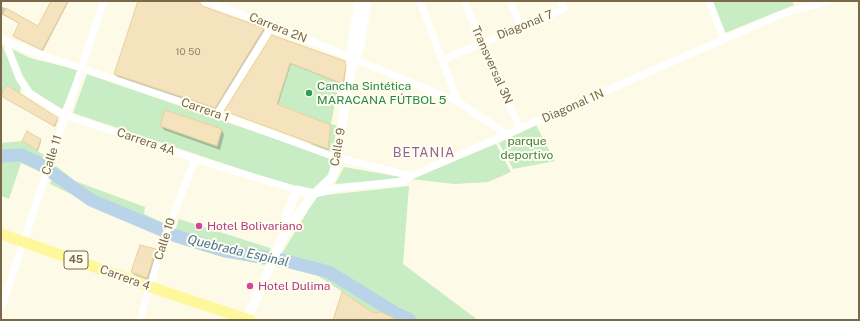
<!DOCTYPE html>
<meta charset="utf-8">
<style>
body{margin:0}
#map{position:relative;width:860px;height:321px;overflow:hidden;background:#fdfbe7;font-family:"Public Sans",sans-serif}
canvas{display:block}
.frame{position:absolute;inset:0;border:2px solid #796849;pointer-events:none}
</style>
<div id="map">
<canvas width="860" height="321"></canvas>
<div class="frame"></div>
</div>
<script>
const context = document.querySelector('canvas').getContext('2d');
context.lineJoin = 'round';
function fill(path, color) { context.fillStyle = color; context.fill(path, 'evenodd'); }
const toPath = rows => new Path2D(rows.map(r => 'M' + r).join(''));
function strokePath(path, color, width, dash) { context.strokeStyle = color; context.lineWidth = width; context.lineCap = dash ? 'butt' : 'round'; context.setLineDash(dash || []); context.stroke(path); }
function write(font, color, halo, rows, align = 'center') {
  context.font = font + ' "Public Sans",sans-serif'; context.lineWidth = 4; context.setLineDash([]); context.textBaseline = 'middle'; context.strokeStyle = halo; context.fillStyle = color; for (const [text, x, y, turn = 0] of rows) {
    context.save(); context.translate(x, y); context.rotate((+turn || 0) * Math.PI / 180); context.textAlign = isNaN(turn) ? turn : align; if (halo) context.strokeText(text, 0, 0); context.fillText(text, 0, 0); context.restore();
  }
}
const green = toPath([
 [713,1,792,1,794,5,725,33],
 [1,42,21,87,20,94,7,85,1,95],
 [12,49,30,58,78,70,62,110,32,90,23,76],
 [291,63,339,82,331,124,338,126,332,156,310,148,318,120,277,104],
 [87,74,334,159,329,176,313,191,258,175,73,113],
 [536,125,555,161,513,169,499,143],
 [22,141,44,155,38,171,21,163,9,199,1,196,1,143],
 [496,144,511,172,488,182,454,184,411,179],
 [56,166,75,181,145,207,144,214,166,224,163,233,91,204,50,184],
 [344,167,401,177,401,179,335,184],
 [409,186,403,264,478,320,398,320,383,313,374,313,317,275,276,263,317,196],
 [179,219,270,248,271,249,265,265,227,257,211,249,173,237]
]);
const shadow = toPath([
 [52,1,69,1,43,51,16,38,14,36,20,24,1,14,1,6,39,27],
 [139,1,199,1,202,7,264,28,266,33,217,112,118,78,115,74],
 [272,36,345,64,346,69,344,85,291,64,278,105,330,126,328,150,226,111],
 [2,96,57,118,58,120,55,127],
 [166,111,222,130,224,135,220,150,164,130,161,126],
 [40,140,41,142,38,151,23,141],
 [155,250,157,253,149,281,134,275,132,272]
]);
const river = toPath([
 [1,156,21,155,37,162,91,200,176,236,225,251,282,260,329,272,397,314,410,320]
]);
const building = toPath([
 [51,1,68,1,42,50,13,36,19,23,3,14,6,8,38,26,51,1],
 [138,1,199,1,202,6,264,28,215,108,114,74,138,1],
 [272,35,345,61,346,66,343,84,290,63,277,104,331,125,328,149,224,111,272,35],
 [7,85,58,118,54,126,1,96,7,85],
 [165,110,222,129,217,146,160,126,165,110],
 [27,131,41,139,37,150,22,141,27,131],
 [140,245,156,249,147,278,131,272,140,245],
 [342,292,374,313,381,312,398,320,333,320,342,292]
]);
const minor = toPath([
 [204,1,272,25,458,102,508,135],
 [420,1,458,102],
 [464,1,520,129],
 [510,1,521,27],
 [709,1,724,39],
 [1,39,30,51,217,114,332,156,411,176],
 [8,49,19,78,29,93,65,115,195,159,297,190],
 [442,60,564,9,560,1],
 [217,114,272,25],
 [315,194,339,188,403,181,411,176,782,14,829,1],
 [1,309,104,1],
 [140,320,165,236,195,159]
]);
const tertiary = toPath([
 [352,66,359,50,367,1],
 [284,233,285,219,297,190,314,194],
 [245,320,255,302,284,234,314,194,332,177,334,171,352,66,350,58,359,1]
]);
const primary = toPath([
 [1,234,174,295,250,320]
]);
const markers = [
 [309,93,4,"#2e9e5b"],
 [199,226,4,"#d1479c"],
 [250,286,4,"#d1479c"]
];
const numberNames = [
 ["10 50",188,52]
];
const shields = [
 [76,260,24]
];
const shieldNames = [
 ["45",76,260]
];
const streetNames = [
 ["Diagonal 7",525,25,-22],
 ["Carrera 2N",278,28,22],
 ["Transversal 3N",492,65,66],
 ["Diagonal 1N",573,106,-24],
 ["Carrera 1",205,110,19],
 ["Carrera 4A",146,142,19],
 ["Calle 9",338,147,-80],
 ["Calle 11",52,155,-72],
 ["Calle 10",165,239,-72],
 ["Carrera 4",125,278,20]
];
const leisureNames = [
 ["Cancha Sintética",317,86],
 ["MARACANA FÚTBOL 5",317,100]
];
const parkNames = [
 ["parque",527,141],
 ["deportivo",527,155]
];
const hotelNames = [
 ["Hotel Bolivariano",207,226],
 ["Hotel Dulima",258,286]
];
const neighbourhoodNames = [
 ["BETANIA",424,153]
];
const waterNames = [
 ["Quebrada Espinal",238,251,13]
];
fill(green, '#c8ecc4');
fill(shadow, '#0003');
strokePath(river, '#b9d4e9', 13);
fill(building, '#f4e3bd');
strokePath(building, '#e8d09c', 1);
strokePath(minor, '#fff', 7);
strokePath(tertiary, '#fff', 9);
strokePath(primary, '#fff79c', 11);
for (const [x, y, r, color] of markers) { const dot = new Path2D(); dot.arc(x, y, r, 0, 2 * Math.PI); context.fillStyle = color; context.fill(dot); strokePath(dot, '#fffdee', 1.5); }
write('10px', '#988766', null, numberNames);
for (const [x, y, w] of shields) { const box = new Path2D(); box.roundRect(x - w / 2, y - 9, w, 18, 3); context.fillStyle = '#fffdee'; context.fill(box); strokePath(box, '#796849', 1); }
write('bold 11px', '#796849', null, shieldNames);
write('12px', '#796849', '#fffdee', streetNames);
write('12px', '#27864d', '#fffdee', leisureNames, 'left');
write('12px', '#418041', '#fffdee', parkNames);
write('12px', '#b23c85', '#fffdee', hotelNames, 'left');
context.letterSpacing = '1px';
write('13px', '#936195', '#fffdee', neighbourhoodNames);
context.letterSpacing = '0px';
write('italic 13px', '#47759c', '#fffdee', waterNames);
</script>
